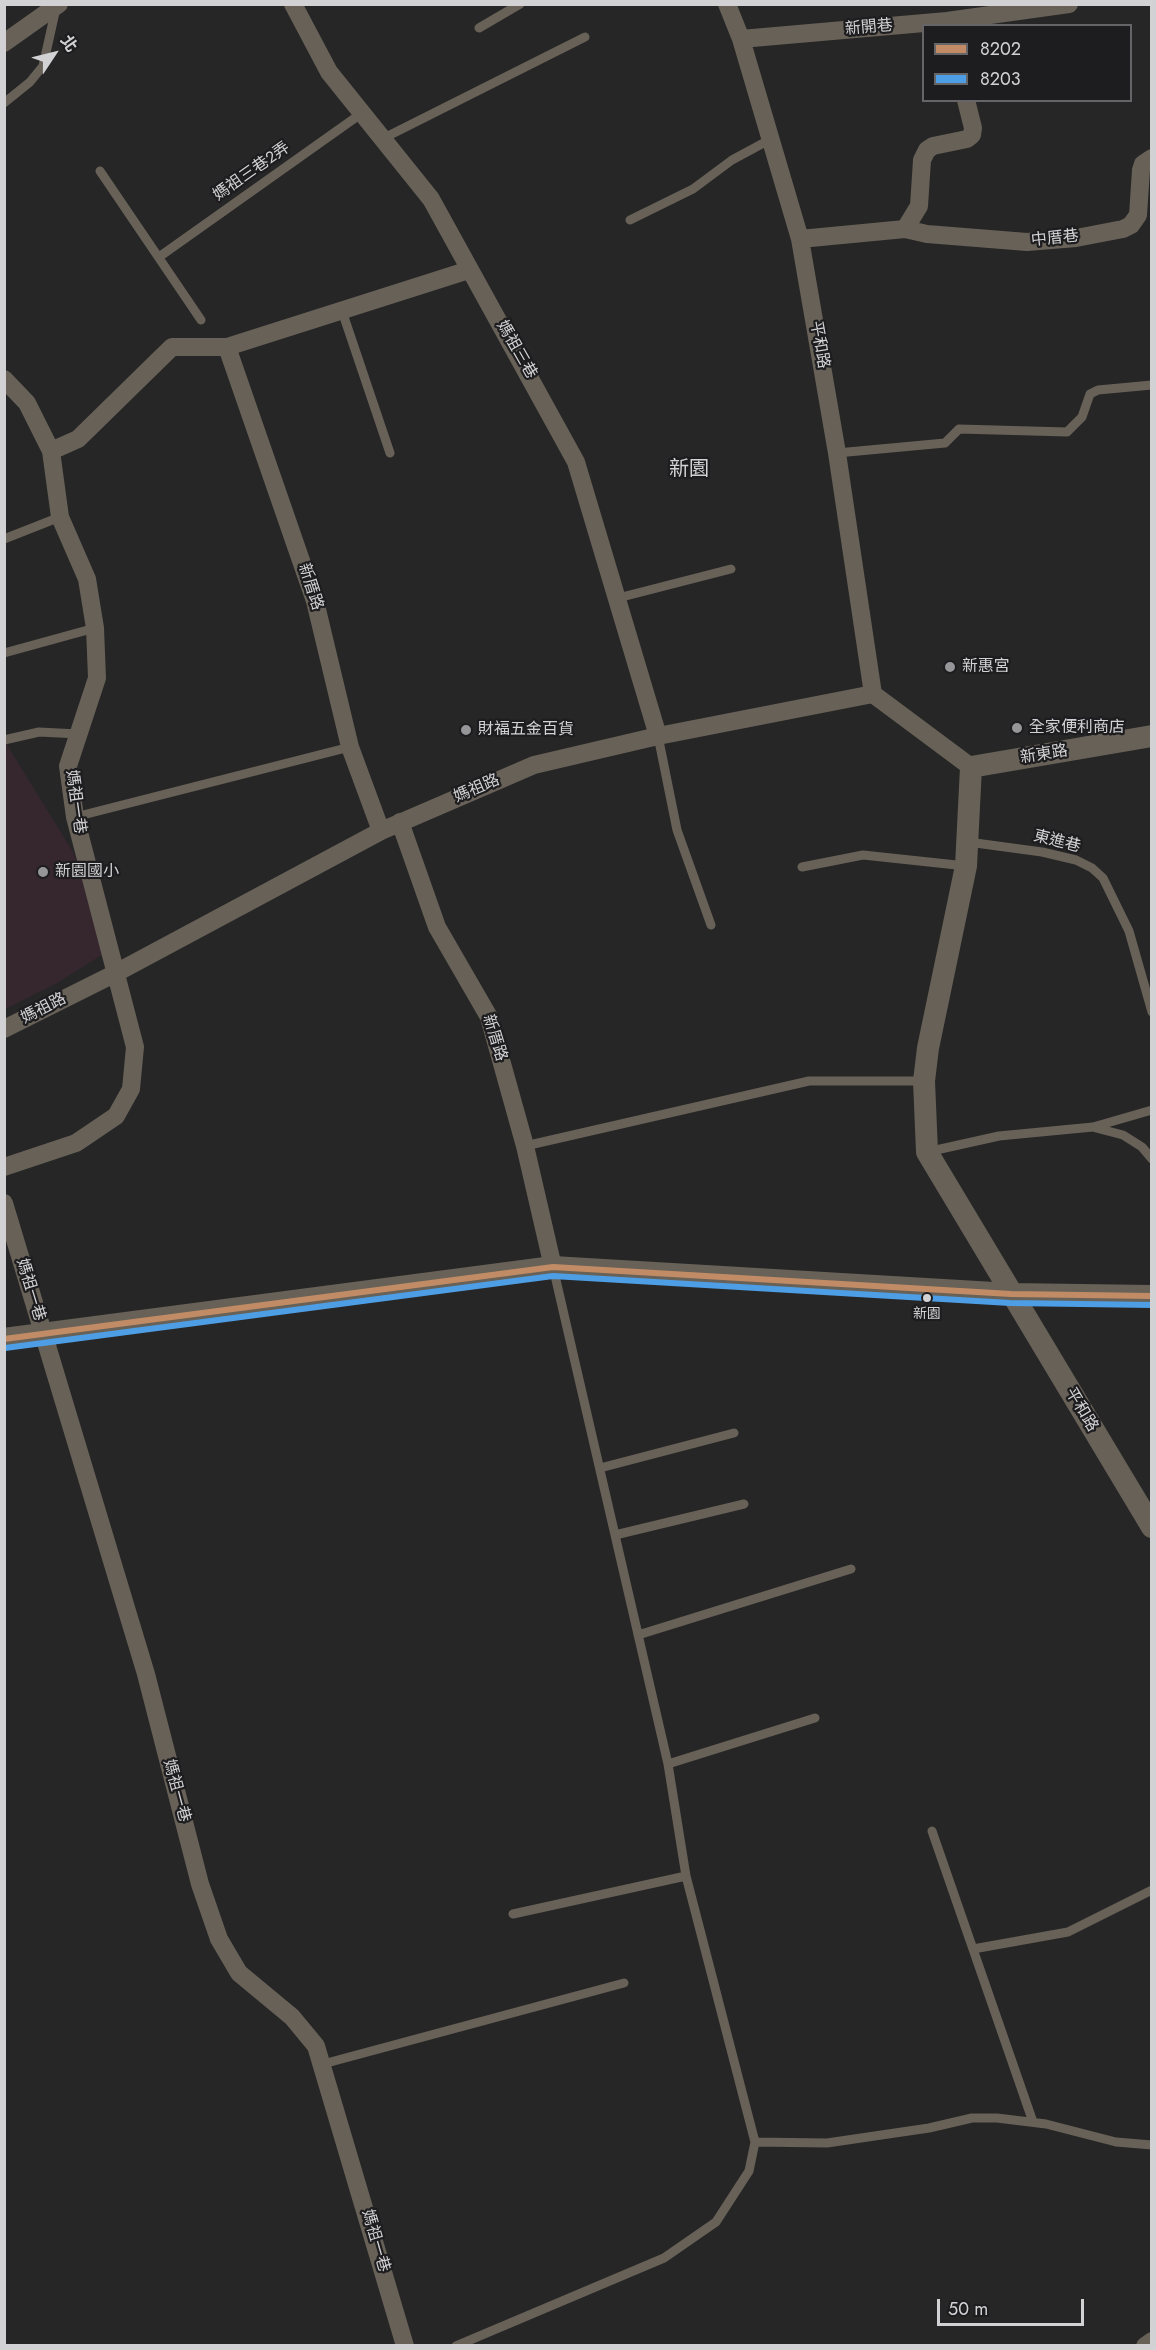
<!DOCTYPE html>
<meta charset="utf-8">
<style>
body{margin:0}
#map{position:relative;width:1156px;height:2350px;overflow:hidden;background:#262627;font-family:Jost,"Noto Sans TC",sans-serif}
canvas{display:block}
.frame{position:absolute;inset:0;border:6px solid #d2d1d3;pointer-events:none}
.legend{position:absolute;left:922px;top:24px;width:210px;height:78px;box-sizing:border-box;background:#1d1c1e;border:2px solid #656466;margin:0;padding:8px 10px;list-style:none;font-size:18px;color:#d2d1d3}
.legend li{display:flex;align-items:center;gap:12px;height:30px}
.legend b{width:30px;border:2px solid #656466}
.north{position:absolute;left:24px;top:24px;width:60px;height:60px;-webkit-text-stroke:4px #1d1c1e;paint-order:stroke;rotate:55deg;font-size:16px;font-weight:700;line-height:24px;text-align:center;color:#d2d1d3}
.north::after{content:'';display:block;margin:auto;width:21px;height:27px;background:#d2d1d3;clip-path:polygon(50% 0,100% 100%,50% 72%,0 100%)}
.scale{position:absolute;left:937px;top:2299px;width:147px;height:27px;box-sizing:border-box;border:3px solid #d2d1d3;border-top:0;padding-left:8px;font-size:18px;line-height:21px;white-space:nowrap;color:#d2d1d3;-webkit-text-stroke:4px #1d1c1e;paint-order:stroke}
</style>
<div id="map">
<canvas width="1156" height="2350"></canvas>
<div class="frame"></div>
<ul class="legend">
<li><b style="height:8px;background:#c18c65"></b>8202</li>
<li><b style="height:8px;background:#4d9ee5"></b>8203</li>
</ul>
<div class="north">北</div>
<div class="scale">50 m</div>
</div>
<script>
const context = document.querySelector('canvas').getContext('2d');
context.lineJoin = 'round';
function fill(path, color) { context.fillStyle = color; context.fill(path, 'evenodd'); }
const toPath = rows => new Path2D(rows.map(r => 'M' + r).join(''));
function strokePath(path, color, width, dash) { context.strokeStyle = color; context.lineWidth = width; context.lineCap = dash ? 'butt' : 'round'; context.setLineDash(dash || []); context.stroke(path); }
function write(font, color, halo, rows, align = 'center') {
  context.font = font + ' Jost,"Noto Sans TC",sans-serif'; context.lineWidth = 4.5; context.setLineDash([]); context.textBaseline = 'middle'; context.strokeStyle = halo; context.fillStyle = color; for (const [text, x, y, turn = 0] of rows) {
    context.save(); context.translate(x, y); context.rotate((+turn || 0) * Math.PI / 180); context.textAlign = isNaN(turn) ? turn : align; if (halo) context.strokeText(text, 0, 0); context.fillText(text, 0, 0); context.restore();
  }
}
const education = toPath([
 [4,740,73,852,88,891,116,946,57,983,5,1009]
]);
const service = toPath([
 [479,28,520,4],
 [4,103,30,82,43,66,56,8],
 [382,139,585,37],
 [100,171,201,320],
 [630,220,693,189,732,160,771,139],
 [159,257,362,113],
 [342,311,390,453],
 [837,453,945,443,959,429,1067,432,1082,417,1090,394,1098,390,1152,385],
 [4,539,60,517],
 [618,598,731,569],
 [4,653,95,628],
 [658,736,677,830,711,925],
 [4,740,39,732,79,734],
 [75,817,350,747],
 [968,842,1042,852,1076,860,1092,868,1103,878,1129,931,1152,1012],
 [802,867,863,855,966,866],
 [1096,1128,1123,1135,1142,1147,1152,1159],
 [525,1146,809,1081,924,1081],
 [927,1152,999,1136,1093,1127,1152,1110],
 [600,1468,734,1433],
 [615,1535,744,1504],
 [638,1635,851,1569],
 [668,1764,815,1718],
 [932,1831,1033,2122],
 [513,1914,686,1876],
 [973,1949,1068,1932,1152,1890],
 [323,2064,624,1983],
 [755,2142,827,2143,929,2128,972,2118,997,2118,1046,2124,1116,2142,1152,2145],
 [456,2346,664,2258,716,2222,749,2171,755,2142,686,1876,668,1764,553,1267]
]);
const minor = toPath([
 [293,4,329,72,431,199,576,462,658,736],
 [727,4,741,39,800,239,837,453,873,694],
 [741,39,947,21,1069,4],
 [4,43,59,4],
 [905,229,927,234,1027,242,1076,238,1123,229,1131,225,1138,215,1141,170,1143,164,1152,158],
 [800,239,905,229,919,206,922,160,927,150,933,146,967,139,972,135,973,128,966,100],
 [227,347,315,601,350,747,381,831],
 [4,379,27,403,51,451,60,517,87,579,95,628,97,678,68,766,75,817,135,1047,131,1089,116,1116,76,1143,4,1167],
 [51,451,78,439,172,347,227,347,469,270],
 [400,822,437,927,489,1017,525,1146,553,1267],
 [4,1029,114,974,381,831,534,765,658,736,873,694,971,767],
 [4,1203,146,1674,200,1884,219,1939,239,1973,292,2017,316,2046,405,2346],
 [1145,2346,1152,2341]
]);
const tertiary = toPath([
 [1152,736,971,767,966,866,928,1048,924,1081,927,1152,1152,1527],
 [4,1339,553,1267,1011,1294,1152,1296]
]);
const bus1 = toPath([
 [4,1339,553,1267,1011,1294,1152,1296]
]);
const bus2 = toPath([
 [5,1348,553,1276,1010,1303,1152,1305]
]);
const markers = [
 [950,667,6,"#969597"],
 [1017,728,6,"#969597"],
 [466,730,6,"#969597"],
 [43,872,6,"#969597"],
 [927,1298,5,"#d2d1d3"]
];
const busNames = [
 ["新園",927,1315]
];
const streetNames = [
 ["新開巷",869,28,-5],
 ["媽祖三巷2弄",252,172,-35],
 ["中厝巷",1055,239,-6],
 ["平和路",819,345,80],
 ["媽祖三巷",516,350,60],
 ["新厝路",310,587,72],
 ["新東路",1044,755,-9],
 ["媽祖路",477,789,-23],
 ["媽祖一巷",75,802,82],
 ["東進巷",1057,842,14],
 ["媽祖路",44,1009,-27],
 ["新厝路",494,1038,73],
 ["媽祖一巷",30,1290,73],
 ["平和路",1081,1410,59],
 ["媽祖一巷",176,1791,75],
 ["媽祖一巷",375,2241,74]
];
const poiNames = [
 ["新惠宮",962,667],
 ["全家便利商店",1029,728],
 ["財福五金百貨",478,730],
 ["新園國小",55,872]
];
const quarterNames = [
 ["新園",689,470]
];
fill(education, '#36272f');
strokePath(service, '#676157', 9);
strokePath(minor, '#676157', 18);
strokePath(tertiary, '#676157', 22);
strokePath(bus1, '#c18c65', 6);
strokePath(bus2, '#4d9ee5', 6);
for (const [x, y, r, color] of markers) { const dot = new Path2D(); dot.arc(x, y, r, 0, 2 * Math.PI); context.fillStyle = color; context.fill(dot); strokePath(dot, '#1d1c1e', 2); }
write('14px', '#d2d1d3', '#1d1c1e', busNames);
write('16px', '#d2d1d3', '#1d1c1e', streetNames);
write('16px', '#d2d1d3', '#1d1c1e', poiNames, 'left');
write('20px', '#d2d1d3', '#1d1c1e', quarterNames);
</script>
